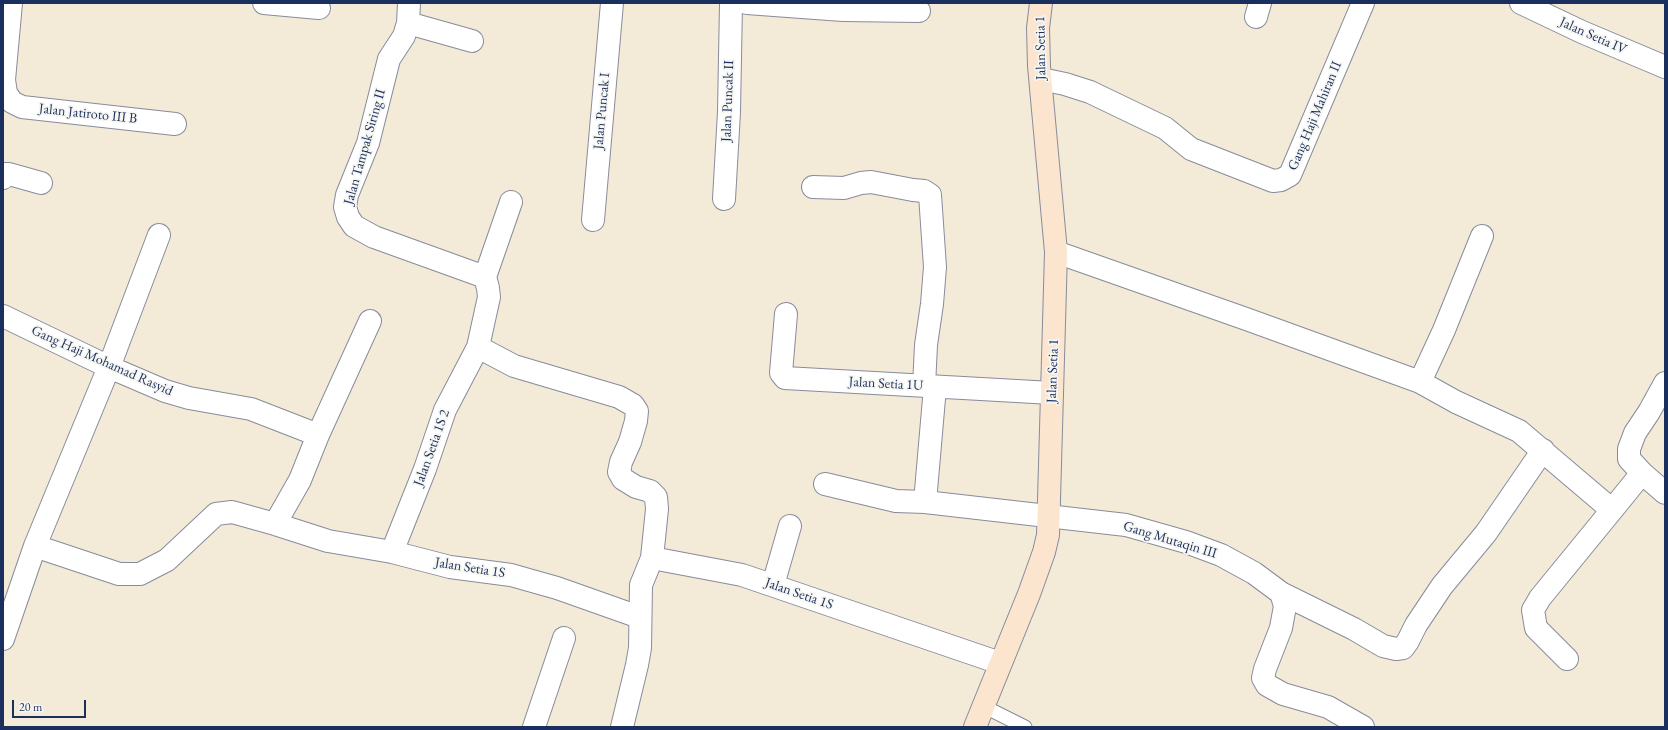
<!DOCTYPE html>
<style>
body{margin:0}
#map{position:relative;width:1668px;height:730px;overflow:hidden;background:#f3ead8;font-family:"EB Garamond",serif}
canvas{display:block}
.frame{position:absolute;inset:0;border:4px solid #1b2f5e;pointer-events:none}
.scale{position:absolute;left:12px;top:700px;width:74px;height:18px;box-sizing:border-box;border:2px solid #1b2f5e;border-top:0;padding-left:5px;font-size:12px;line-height:14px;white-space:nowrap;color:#1b2f5e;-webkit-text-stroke:3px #f6f6f2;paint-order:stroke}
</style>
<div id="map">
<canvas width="1668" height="730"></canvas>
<div class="frame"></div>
<div class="scale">20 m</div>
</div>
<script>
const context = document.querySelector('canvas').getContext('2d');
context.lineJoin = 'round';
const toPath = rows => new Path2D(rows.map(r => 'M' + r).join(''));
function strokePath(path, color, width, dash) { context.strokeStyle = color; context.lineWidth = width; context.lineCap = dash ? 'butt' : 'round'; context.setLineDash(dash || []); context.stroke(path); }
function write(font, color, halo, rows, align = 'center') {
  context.font = font + ' "EB Garamond",serif'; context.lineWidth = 3.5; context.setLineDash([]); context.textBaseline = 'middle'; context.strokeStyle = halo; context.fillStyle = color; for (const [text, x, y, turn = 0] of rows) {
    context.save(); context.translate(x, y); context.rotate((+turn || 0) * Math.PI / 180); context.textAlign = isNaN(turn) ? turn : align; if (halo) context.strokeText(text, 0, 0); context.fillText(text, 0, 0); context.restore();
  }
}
const lane = toPath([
 [983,706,1025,727]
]);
const street = toPath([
 [11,3,4,80,6,93,12,102,22,107,175,124],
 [264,3,319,8],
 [747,3,843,10,919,11],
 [1521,3,1582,32,1665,67],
 [1256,17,1260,3],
 [408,23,472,41],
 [1041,79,1065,84,1090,92,1165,128,1191,149,1273,181,1281,180,1290,175,1363,3],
 [3,178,5,174,9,174,41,183],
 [813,187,844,188,861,183,871,182,913,190,924,191,930,195,935,267,932,304,926,345,924,386],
 [724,199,729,112,731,3],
 [593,220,612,3],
 [1056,252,1249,320,1420,382,1456,402,1519,431,1612,510,1642,473],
 [485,277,511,202],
 [786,314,781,373,785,378,1052,393],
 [3,316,109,367,165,391,189,398,251,409,318,435],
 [478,347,514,366,619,397,633,405,637,411,636,421,630,442,621,462,619,472,623,479,636,487,650,491,656,497,657,509,652,558,641,585,640,648,637,665,622,727],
 [1420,382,1444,330,1482,236],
 [1665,383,1649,412,1635,433,1629,449,1629,459,1642,473,1665,493],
 [825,484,896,501,925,502,1126,525,1186,542,1221,555,1254,573,1281,593,1354,629,1383,646,1396,649,1403,648,1408,641,1416,625,1442,586,1486,533,1543,450],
 [925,502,935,387],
 [275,524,300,480,318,435,370,321],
 [35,546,119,574,140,574,167,560,216,514,232,512,275,524,328,541,392,552,450,567,511,575,557,588,639,617],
 [392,552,425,469,445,410,478,347,489,297,488,288,485,277,374,237,354,226,348,217,345,207,347,195,368,143,389,59,404,36,408,23,409,3],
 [652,558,742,575,1000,663],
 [773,585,790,526],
 [1281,593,1285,606,1281,628,1265,669,1263,678,1267,685,1283,694,1328,707,1363,727],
 [3,639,35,546,109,367,159,235],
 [1567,659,1536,628,1533,610,1540,598,1612,510],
 [534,727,564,638]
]);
const secondary = toPath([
 [975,727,1029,594,1044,552,1048,535,1056,252,1039,66,1038,28,1041,3]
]);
const streetNames = [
 ["Jalan Setia IV",1593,36,24],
 ["Jalan Setia 1",1041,48,-91],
 ["Jalan Puncak II",728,101,-88],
 ["Jalan Puncak I",602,111,-85],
 ["Jalan Jatiroto III B",88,114,6],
 ["Gang Haji Mahiran II",1315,116,-67],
 ["Jalan Tampak Siring II",365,147,-74],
 ["Gang Haji Mohamad Rasyid",102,361,24],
 ["Jalan Setia 1",1053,371,-88],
 ["Jalan Setia 1U",886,384,3],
 ["Jalan Setia 1S 2",432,448,-70],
 ["Gang Mutaqin III",1170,540,17],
 ["Jalan Setia 1S",470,568,9],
 ["Jalan Setia 1S",799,594,19]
];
strokePath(lane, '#878c9b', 15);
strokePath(street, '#878c9b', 24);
strokePath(secondary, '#878c9b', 24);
strokePath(lane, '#fff', 13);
strokePath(street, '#fff', 22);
strokePath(secondary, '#fbe5cf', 22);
write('14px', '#1b2f5e', '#f6f6f2', streetNames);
</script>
